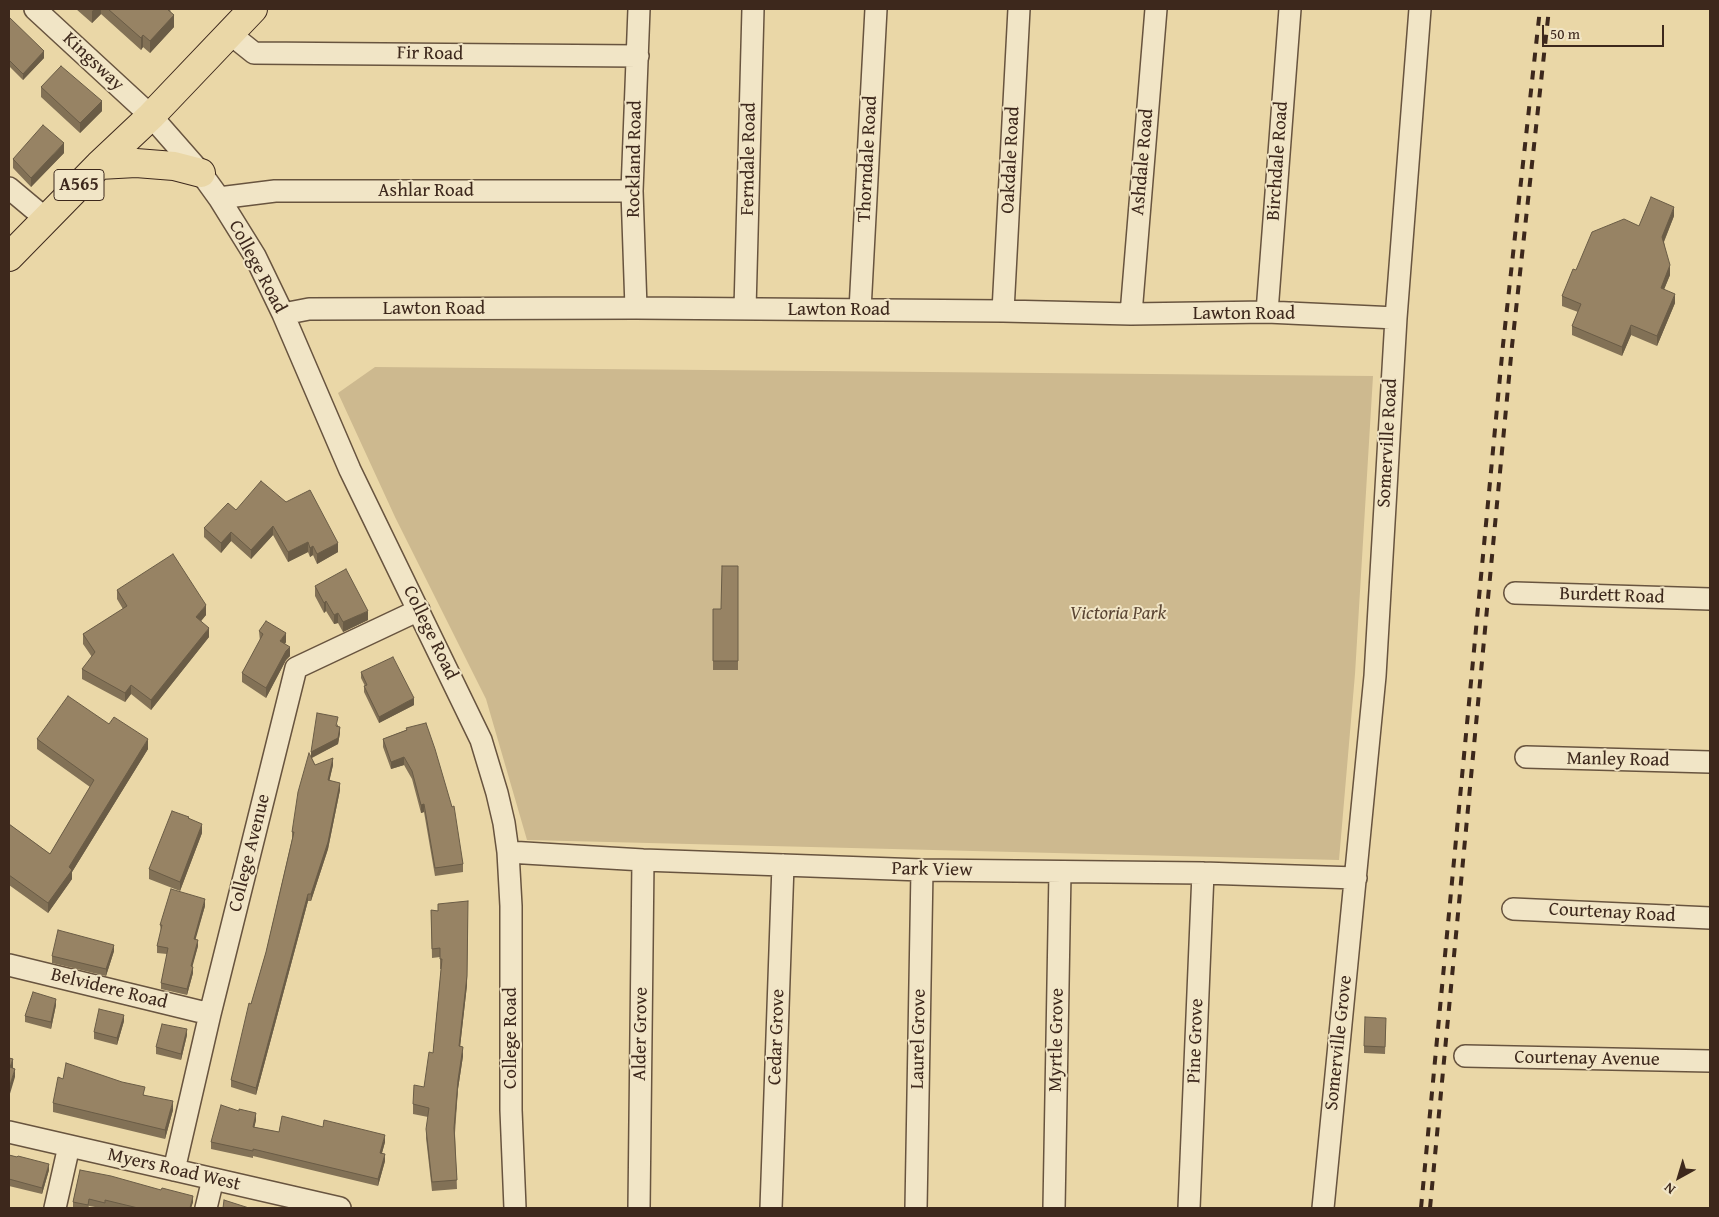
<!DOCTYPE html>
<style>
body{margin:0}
#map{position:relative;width:1719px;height:1217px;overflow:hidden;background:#ead7a7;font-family:"Gentium Book Plus",serif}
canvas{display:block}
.frame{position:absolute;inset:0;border:10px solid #3d281c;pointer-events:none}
.north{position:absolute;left:1654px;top:1152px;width:50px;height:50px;-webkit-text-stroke:4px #f1e5c6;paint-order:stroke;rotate:219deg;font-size:14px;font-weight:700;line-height:20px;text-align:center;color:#3d281c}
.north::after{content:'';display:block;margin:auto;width:18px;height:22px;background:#3d281c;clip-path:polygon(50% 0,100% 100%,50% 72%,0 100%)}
.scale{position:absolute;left:1542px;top:25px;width:122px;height:22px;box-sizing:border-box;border:2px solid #3d281c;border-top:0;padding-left:6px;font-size:15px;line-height:18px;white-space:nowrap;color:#3d281c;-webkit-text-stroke:4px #f1e5c6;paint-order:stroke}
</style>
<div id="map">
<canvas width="1719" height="1217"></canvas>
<div class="frame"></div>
<div class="north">N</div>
<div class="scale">50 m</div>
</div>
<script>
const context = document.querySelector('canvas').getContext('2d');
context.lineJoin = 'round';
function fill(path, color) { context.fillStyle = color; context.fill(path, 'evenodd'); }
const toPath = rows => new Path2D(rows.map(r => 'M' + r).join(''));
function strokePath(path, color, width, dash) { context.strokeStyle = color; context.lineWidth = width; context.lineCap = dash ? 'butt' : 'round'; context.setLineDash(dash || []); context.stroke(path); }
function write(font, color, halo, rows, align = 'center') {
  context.font = font + ' "Gentium Book Plus",serif'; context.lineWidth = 4; context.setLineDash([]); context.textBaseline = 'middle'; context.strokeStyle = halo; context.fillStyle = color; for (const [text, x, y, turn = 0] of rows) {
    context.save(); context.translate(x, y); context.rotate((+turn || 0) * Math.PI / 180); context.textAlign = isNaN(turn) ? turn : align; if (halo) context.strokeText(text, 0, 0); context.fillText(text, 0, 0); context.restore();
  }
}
const green = toPath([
 [375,367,1373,376,1355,674,1339,860,527,840,486,699,395,517,338,393]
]);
const minor = toPath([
 [35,9,151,116,201,173,219,198,255,256,283,314,350,470,481,740,497,793,504,823,508,852,511,906,511,1110,515,1208],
 [229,33,254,53,638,56],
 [9,188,46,219],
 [219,198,275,191,632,191],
 [636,308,632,191,639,9],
 [745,309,753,9],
 [860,310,876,9],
 [1003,311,1019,9],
 [1267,312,1290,9],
 [283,314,309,309,636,308,1003,311,1131,314,1267,312,1396,318],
 [1131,314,1156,9],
 [1515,593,1710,599],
 [1526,757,1710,762],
 [508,852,643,860,922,870,1203,873,1356,878],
 [1513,909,1710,918],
 [9,965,210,1014],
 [1465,1056,1710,1061],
 [9,1132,340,1208],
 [174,1170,210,1014,296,668,419,610],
 [55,1208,69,1146],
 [206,1208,213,1179],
 [639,1208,643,860],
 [771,1208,783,865],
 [916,1208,922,870],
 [1054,1208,1060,872],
 [1189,1208,1203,873],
 [1323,1208,1375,676,1396,318,1420,9]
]);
const highway = toPath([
 [99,165,136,163,174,166,201,173],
 [9,257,99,165,151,116,253,9]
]);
const rail = toPath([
 [1421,1208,1503,345,1540,9],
 [1430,1208,1512,346,1549,9]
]);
const wall = toPath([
 [76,9,170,9,174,27,150,53,143,47,141,50,101,14,92,23],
 [9,17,44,58,23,80,9,66],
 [41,87,102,111,80,133,41,97],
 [64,153,31,187,13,168,13,159],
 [1674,216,1664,242,1670,275,1664,289,1675,303,1657,346,1631,335,1622,356,1572,335,1572,326,1578,312,1562,306,1562,296,1576,270,1639,226],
 [236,510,338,552,317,564,313,555,310,557,308,552,288,562,273,535,251,559,231,541,221,553,204,537,204,528],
 [738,566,738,670,713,670,713,609,721,609],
 [315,586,368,620,343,632,338,623,334,624,326,611,324,613,315,596],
 [117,590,206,615,201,621,209,637,151,710,131,694,125,702,82,679,82,669,92,657,83,644,83,634,123,609,117,599],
 [259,631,286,642,285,644,290,656,286,660,266,698,242,682,242,673,260,641],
 [361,672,414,705,379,723,364,692,364,686,365,686,361,678],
 [109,724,148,749,72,872,72,879,48,913,9,885,9,824,50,854,90,787,37,749,37,739],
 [338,724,338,726,340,733,338,744,312,758,315,765,333,765,329,781,340,790,328,849,311,901,308,901,256,1095,231,1087,231,1080,251,1004,266,952,292,839,292,832,311,757],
 [406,728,463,864,463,872,435,876,424,812,421,813,412,779,404,765,391,769,383,747,383,739,406,730],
 [189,818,202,833,180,891,149,879,149,869],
 [438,904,467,985,460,1047,463,1056,458,1089,455,1133,457,1189,432,1191,426,1138,428,1117,413,1114,413,1104,424,1087,433,1053,441,969,440,969,440,957,432,958,431,910,438,911],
 [205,906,195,939,198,946,192,966,193,973,187,995,161,989,161,983,167,954,157,953,157,946,161,931,160,925],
 [114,951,106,976,52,963,52,956],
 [56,1005,51,1029,25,1022,25,1016],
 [124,1021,117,1045,94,1039,94,1032],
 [1386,1024,1385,1054,1364,1053,1364,1046],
 [187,1035,181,1060,156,1054,156,1047],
 [63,1079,145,1095,173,1110,165,1139,53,1112,53,1103],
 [239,1111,256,1120,254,1127,279,1132,323,1127,385,1142,382,1153,385,1161,378,1186,253,1156,253,1158,211,1149,211,1142],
 [9,1155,17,1157,49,1170,42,1194,9,1186],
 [80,1170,193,1202,191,1208,112,1208,105,1207,105,1208,101,1208,89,1206,88,1208,73,1208,73,1202]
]);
const shadedWall = toPath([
 [95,9,101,9,101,14,92,23,92,11],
 [174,15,174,27,150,53,150,41],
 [143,35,143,47,141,50,141,38],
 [44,51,44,58,23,80,23,74],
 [102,101,102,111,80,133,80,123],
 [64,143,64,153,31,187,31,178],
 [1674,207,1674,216,1662,246,1662,237],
 [1670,265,1670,275,1661,297,1661,288],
 [1675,294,1675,303,1657,346,1657,336],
 [1631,325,1631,335,1622,356,1622,347],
 [273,526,273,535,251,559,251,550],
 [231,532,231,541,221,553,221,543],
 [308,542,308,552,288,562,288,552],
 [338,543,338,552,317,564,317,554],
 [313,546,313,555,310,557,310,548],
 [326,601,326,611,324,613,324,603],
 [206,605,206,615,196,627,196,617],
 [368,611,368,620,343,632,343,622],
 [338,613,338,623,334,624,334,615],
 [209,628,209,637,151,710,151,700],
 [286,633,286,642,280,650,280,641],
 [290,647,290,656,286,660,266,698,266,688,286,651],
 [131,685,131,694,125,702,125,693],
 [414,698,414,705,379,723,379,717],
 [340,727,340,733,338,744,311,758,311,752],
 [148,739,148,749,72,872,72,879,48,913,48,903,69,867],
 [404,757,404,765,391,769,391,762],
 [333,758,333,765,328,787,328,780],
 [340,783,340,790,328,849,311,901,311,894],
 [424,804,424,812,421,813,421,805],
 [202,824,202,833,180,891,180,882],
 [308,894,308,901,256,1095,256,1088],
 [205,899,205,906,194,945,194,939],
 [468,910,467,985,459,1056,459,1046],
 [198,940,198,946,191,972,191,966],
 [114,945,114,951,106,976,106,969],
 [193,967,193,973,187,995,187,989],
 [56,999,56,1005,51,1029,51,1022],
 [124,1015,124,1021,117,1045,117,1038],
 [187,1029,187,1035,181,1060,181,1054],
 [463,1047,463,1056,458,1089,454,1137,458,1080],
 [13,1059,13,1068,10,1076,10,1067],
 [15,1069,15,1077,9,1097,9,1088],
 [173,1101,173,1110,165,1139,165,1130],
 [256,1113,256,1120,253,1134,253,1127],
 [385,1135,385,1142,380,1160,380,1153],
 [385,1154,385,1161,378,1186,378,1179],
 [49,1164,49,1170,42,1194,42,1188],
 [193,1196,193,1202,191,1208,190,1208]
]);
const building = toPath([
 [108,9,167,9,174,15,150,41,143,35,141,38,108,9],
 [9,17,44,51,23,74,9,60,9,17],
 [61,66,102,101,80,123,41,87,61,66],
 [43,125,64,143,31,178,13,159,43,125],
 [1651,197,1674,207,1662,237,1670,265,1661,288,1675,294,1657,336,1631,325,1622,347,1572,326,1581,304,1562,296,1573,269,1576,270,1592,232,1624,219,1639,226,1651,197],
 [261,481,286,502,310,490,338,543,317,554,313,546,310,548,308,542,288,552,273,526,251,550,231,532,221,543,204,528,228,503,236,510,261,481],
 [173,554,206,605,196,617,209,628,151,700,131,685,125,693,82,669,95,652,83,634,127,606,117,590,173,554],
 [722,566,738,566,738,661,713,661,713,609,721,609,722,566],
 [346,569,368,611,343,622,338,613,334,615,326,601,324,603,315,586,346,569],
 [266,621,286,633,280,641,290,647,286,651,266,688,242,673,263,634,259,631,266,621],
 [393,657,414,698,379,717,364,686,367,685,361,672,393,657],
 [68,696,109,724,114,717,148,739,69,867,72,870,48,903,9,875,9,824,50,854,94,780,37,739,68,696],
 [317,713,338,717,336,726,340,727,338,738,311,752,317,713],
 [426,723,435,749,452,807,454,806,463,864,435,868,424,804,421,805,412,771,404,757,391,762,383,739,407,730,406,728,426,723],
 [309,753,315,765,333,758,328,780,340,783,328,842,311,894,308,894,256,1088,231,1080,249,1003,251,1004,266,952,294,832,292,832,298,792,309,753],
 [172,811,189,817,188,818,202,824,180,882,149,869,172,811],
 [171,889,205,899,194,939,198,940,191,966,193,967,187,989,161,983,168,948,157,946,162,925,160,925,171,889],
 [468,901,467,976,459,1046,463,1047,458,1080,454,1128,457,1180,432,1182,426,1129,429,1108,413,1104,414,1085,424,1087,429,1052,433,1053,442,959,440,959,440,948,432,949,431,910,438,911,438,904,468,901],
 [58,930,114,945,106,969,52,956,58,930],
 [33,992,56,999,51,1022,25,1016,33,992],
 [99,1009,124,1015,117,1038,94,1032,99,1009],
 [1365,1017,1386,1018,1385,1047,1364,1046,1365,1017],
 [162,1024,187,1029,181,1054,156,1047,162,1024],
 [9,1058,13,1059,10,1067,15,1069,9,1088,9,1058],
 [66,1063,122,1082,145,1087,143,1095,173,1101,165,1130,53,1103,58,1077,63,1079,66,1063],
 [221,1105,239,1111,239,1109,256,1113,253,1127,279,1132,282,1116,323,1127,324,1120,385,1135,380,1153,385,1154,378,1179,253,1149,253,1151,211,1142,221,1105],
 [9,1155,17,1157,18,1156,49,1164,42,1188,9,1179,9,1155],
 [80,1170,111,1176,161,1190,162,1188,193,1196,190,1208,138,1208,105,1200,105,1203,89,1199,88,1205,73,1202,80,1170],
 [224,1200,249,1208,223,1208,224,1200]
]);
const shields = [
 [79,185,50]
];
const shieldNames = [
 ["A565",79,185]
];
const streetNames = [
 ["Fir Road",430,54,1],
 ["Kingsway",93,62,43],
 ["Rockland Road",635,159,-89],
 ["Ferndale Road",749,159,-89],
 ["Thorndale Road",868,159,-87],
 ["Oakdale Road",1011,160,-87],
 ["Birchdale Road",1278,161,-86],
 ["Ashdale Road",1143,162,-85],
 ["Ashlar Road",426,191],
 ["College Road",257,267,62],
 ["Lawton Road",434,309],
 ["Lawton Road",839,310],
 ["Lawton Road",1244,314],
 ["Somerville Road",1388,443,-87],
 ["Burdett Road",1612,596,2],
 ["College Road",430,633,64],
 ["Manley Road",1618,760,1],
 ["College Avenue",250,853,-76],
 ["Park View",932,870,1],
 ["Courtenay Road",1612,913,3],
 ["Belvidere Road",109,989,14],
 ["Alder Grove",641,1034,-89],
 ["Cedar Grove",777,1037,-88],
 ["College Road",511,1038,-90],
 ["Laurel Grove",919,1039,-89],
 ["Myrtle Grove",1057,1040,-89],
 ["Pine Grove",1196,1041,-88],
 ["Somerville Grove",1339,1043,-84],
 ["Courtenay Avenue",1587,1059,1],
 ["Myers Road West",174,1170,13]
];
const parkNames = [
 ["Victoria Park",1118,614]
];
fill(green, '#cdb98f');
strokePath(minor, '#68543f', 24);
strokePath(highway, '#3d281c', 30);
strokePath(minor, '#f1e5c6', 21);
strokePath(highway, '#ead7a7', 28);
strokePath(rail, '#3d281c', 4, [9, 9]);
fill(wall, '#827156');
fill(shadedWall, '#6a5c46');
fill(building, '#978364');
strokePath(building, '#6a5c46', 1);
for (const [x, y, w] of shields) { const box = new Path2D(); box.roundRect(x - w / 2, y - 15.5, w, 31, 4); context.fillStyle = '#f1e5c6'; context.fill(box); strokePath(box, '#3d281c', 1); }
write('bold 18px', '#3d281c', null, shieldNames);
write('19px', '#3d281c', '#f1e5c6', streetNames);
write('italic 19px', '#5a4533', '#f1e5c6', parkNames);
</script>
